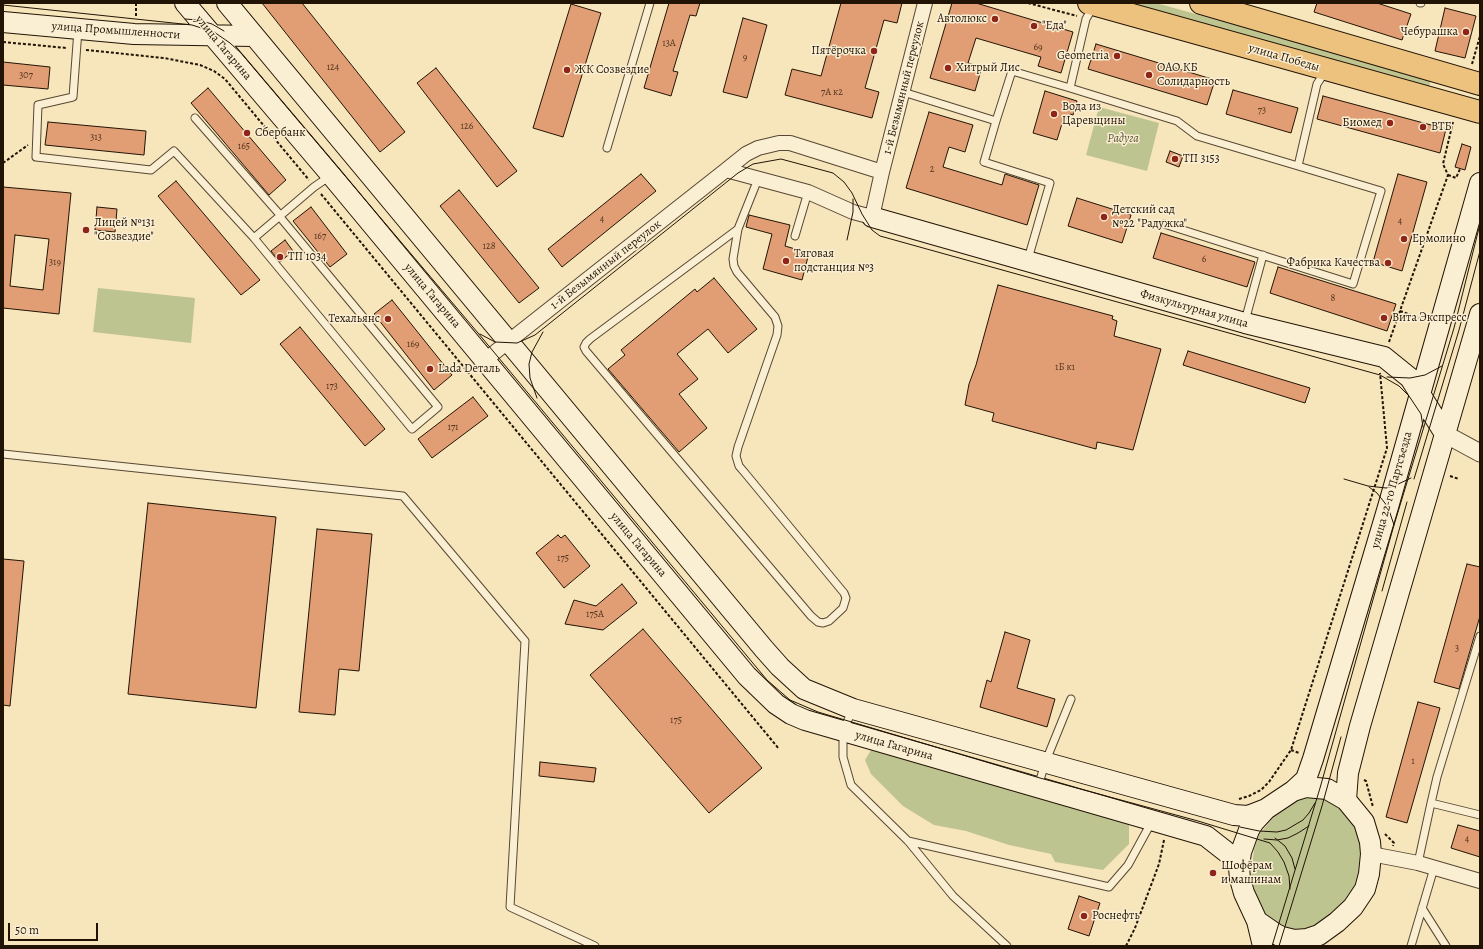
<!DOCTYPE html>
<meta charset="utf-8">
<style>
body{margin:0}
#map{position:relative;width:1483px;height:949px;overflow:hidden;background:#f7e5bb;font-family:Alegreya,serif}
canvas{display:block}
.frame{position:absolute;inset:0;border:4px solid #221405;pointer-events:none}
.scale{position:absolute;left:8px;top:923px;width:90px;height:18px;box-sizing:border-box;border:2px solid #221405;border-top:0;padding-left:5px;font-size:12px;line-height:14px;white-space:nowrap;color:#221405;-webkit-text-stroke:3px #faeed3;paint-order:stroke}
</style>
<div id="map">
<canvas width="1483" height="949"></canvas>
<div class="frame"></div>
<div class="scale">50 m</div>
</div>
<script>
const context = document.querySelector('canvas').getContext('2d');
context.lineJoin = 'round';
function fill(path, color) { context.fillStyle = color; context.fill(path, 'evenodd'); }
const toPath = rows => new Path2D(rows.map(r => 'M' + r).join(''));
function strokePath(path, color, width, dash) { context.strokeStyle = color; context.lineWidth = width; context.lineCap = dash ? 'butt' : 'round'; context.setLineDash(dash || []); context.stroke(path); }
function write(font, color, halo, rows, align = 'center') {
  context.font = font + ' Alegreya,serif'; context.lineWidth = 3; context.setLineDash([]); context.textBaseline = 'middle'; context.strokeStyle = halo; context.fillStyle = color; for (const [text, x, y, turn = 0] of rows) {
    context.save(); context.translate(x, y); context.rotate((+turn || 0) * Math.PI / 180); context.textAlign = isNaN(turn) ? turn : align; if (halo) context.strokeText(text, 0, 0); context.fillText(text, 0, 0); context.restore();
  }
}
const green = toPath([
 [1126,3,1156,3,1431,79,1429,87],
 [1099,107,1159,123,1147,171,1086,155],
 [98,288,195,298,191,343,93,332],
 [873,747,992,784,1065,799,1129,822,1129,844,1103,870,1055,862,1051,854,1009,845,966,831,934,825,903,806,871,774,865,760],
 [1304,797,1314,797,1332,801,1342,808,1357,829,1361,843,1362,857,1358,883,1334,917,1301,933,1282,930,1264,914,1253,889,1251,878,1254,849,1259,835,1275,815,1285,805]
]);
const building = toPath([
 [262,3,302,3,405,132,380,152,262,3],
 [669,3,700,3,696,16,690,15,673,71,678,72,671,96,644,88,669,3],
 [841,3,902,3,897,23,884,20,865,88,879,92,872,118,785,95,792,69,821,76,841,3],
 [952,3,976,3,1073,32,1061,73,1038,66,1041,57,976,38,968,63,982,67,975,91,930,78,952,3],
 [1317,3,1377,3,1411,14,1402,40,1314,12,1317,3],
 [571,4,601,13,563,137,533,128,571,4],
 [1445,8,1476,16,1465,58,1435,51,1445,8],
 [743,18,767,25,747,98,723,92,743,18],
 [1096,44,1215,80,1207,105,1088,69,1096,44],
 [3,62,50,67,48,89,3,85,3,62],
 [436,68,517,171,497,187,417,83,436,68],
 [208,88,286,180,269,195,191,103,208,88],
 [1233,90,1298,108,1291,133,1226,114,1233,90],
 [1045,91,1077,101,1073,115,1070,114,1069,119,1064,117,1057,140,1033,133,1045,91],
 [1323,96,1446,129,1440,153,1317,119,1323,96],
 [929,112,973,125,965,152,949,147,943,167,1002,185,1005,174,1039,185,1027,225,906,188,929,112],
 [48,122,146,131,144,155,45,145,48,122],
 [1462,144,1471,147,1465,170,1455,167,1462,144],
 [1170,151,1183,156,1179,167,1166,162,1170,151],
 [641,174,656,191,562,267,548,249,641,174],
 [1398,174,1427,182,1402,271,1373,262,1398,174],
 [176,181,260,280,241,295,158,196,176,181],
 [3,187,71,193,59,314,3,308,3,187],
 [15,235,49,239,43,290,10,286,15,235],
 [459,190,539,288,519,303,440,206,459,190],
 [1077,198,1131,215,1122,243,1068,226,1077,198],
 [97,207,117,209,115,232,95,230,97,207],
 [311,207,347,254,330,267,293,221,311,207],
 [749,215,790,225,785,246,809,253,802,280,763,269,772,234,746,227,749,215],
 [1161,233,1255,262,1247,287,1153,258,1161,233],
 [285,240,293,251,280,262,271,251,285,240],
 [1278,267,1396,304,1387,331,1270,293,1278,267],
 [714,278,757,329,728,353,708,329,677,354,698,379,679,394,707,428,679,452,608,369,625,355,621,350,695,289,697,292,714,278],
 [998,285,1113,316,1112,319,1117,321,1114,336,1161,349,1133,450,1097,442,1096,449,992,421,994,413,965,405,969,384,976,365,998,285],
 [392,300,452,375,434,390,374,314,392,300],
 [300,327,385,429,365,446,280,344,300,327],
 [1188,351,1310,388,1305,403,1183,365,1188,351],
 [473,397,488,416,432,458,418,439,473,397],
 [148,503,276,517,256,708,128,694,148,503],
 [317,529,372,534,359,671,339,669,335,715,299,712,317,529],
 [558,535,561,538,565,535,590,566,564,588,536,553,558,535],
 [3,559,24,561,10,706,3,705,3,559],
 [1467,564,1480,567,1480,616,1459,689,1434,682,1467,564],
 [622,584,637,603,603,630,565,624,574,600,596,606,622,584],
 [643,629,762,768,709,813,590,675,643,629],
 [1005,632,1030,640,1017,688,1055,699,1047,727,980,707,987,680,991,682,1005,632],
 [1418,702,1440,708,1407,823,1386,817,1418,702],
 [540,762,596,768,594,782,539,776,540,762],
 [1458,825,1480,831,1480,857,1451,848,1458,825],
 [1079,896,1100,903,1089,936,1068,929,1079,896]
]);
const path = toPath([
 [136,3,136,18],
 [152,3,155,3],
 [1028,3,1077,16],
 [3,42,67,48],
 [86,50,164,58,200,65,214,71,225,79,309,180],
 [1472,64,1480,36],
 [3,163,28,145],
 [1448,175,1456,178,1460,169],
 [321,194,779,749],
 [1400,311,1425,320],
 [1389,342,1448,175,1443,164,1453,122],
 [1450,476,1459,479],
 [1291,750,1299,753],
 [1364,780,1366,781,1373,807],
 [1239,799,1249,796,1261,790,1269,782,1291,750,1387,448,1380,373],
 [1385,834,1394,843,1393,846],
 [1126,946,1135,928,1159,864,1164,840]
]);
const service = toPath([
 [1420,3,1421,3],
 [78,30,73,97,38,105,36,157,151,170,174,151,254,238,412,429,438,407,280,217],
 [1070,88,1177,121,1197,136,1298,166,1317,84,1325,72],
 [903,92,996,121,984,162,1050,183,1028,259],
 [195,118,281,216],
 [996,121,1012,71,1070,88,1086,19,1093,7],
 [607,148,650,3],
 [1164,224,1353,284,1381,191,1298,166],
 [738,229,590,339,586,343,584,347,586,351,811,616,818,622,823,623,829,621,843,608,846,598,844,593,745,473,739,466,736,456,738,447,777,335,778,326,775,317,737,272,734,266,733,259,738,229,758,179],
 [795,236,808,192],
 [254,238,314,187,330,176],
 [1245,321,1263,255],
 [3,454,403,496,525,641,510,907,595,946],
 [1480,636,1437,777,1431,803,1480,815],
 [852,711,843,731,843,757,851,785,908,841,953,896,1007,946],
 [1038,787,1045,763,1071,699],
 [908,841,1109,887,1128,865,1151,823],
 [1418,863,1431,803],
 [1422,908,1446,946],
 [1411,946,1434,868]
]);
const minor = toPath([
 [726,170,808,192,853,212,872,217,882,172,925,3],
 [485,360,726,170,746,154,758,148,779,143,790,143,882,172],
 [1371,854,1418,863,1480,881]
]);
const tertiary = toPath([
 [1445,434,1480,453]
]);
const secondary = toPath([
 [185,3,331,175,747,676,776,704,791,714,805,720,1206,836,1229,854,1239,867],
 [227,3,764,649,780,667,804,689,853,709,1234,815,1248,816,1266,809],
 [3,22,134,34,253,36],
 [872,217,1245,323,1384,357,1410,378,1445,434],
 [1306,787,1327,789,1346,800,1364,822,1370,842,1371,854,1369,874,1365,889,1353,907,1337,922,1319,935,1307,939,1294,940,1282,937,1276,934,1257,921,1244,893,1240,879,1239,867,1241,852,1249,830,1254,822,1266,809,1293,791,1306,787],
 [1293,791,1306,779,1313,759,1388,507,1480,183],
 [1346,800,1348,773,1360,726,1480,314],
 [1257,921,1263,946]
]);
const primary = toPath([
 [1089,3,1480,112],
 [1201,3,1480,84]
]);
const tram = toPath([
 [3,5,192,25,214,32,230,43,241,53,478,333,767,680,790,700,818,712,1040,778,1198,821,1270,843,1278,852,1284,862,1289,876,1290,889],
 [185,19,198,20,212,24,224,31],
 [847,240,853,212,853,199],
 [480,334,495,342,517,343,535,335,738,173,753,164,781,159,833,173,844,182,852,193,862,214,872,230,880,236,1380,375,1399,386,1409,396,1421,414,1423,427],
 [1387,377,1410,378,1425,375,1442,366],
 [537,398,530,378,529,364,532,352,543,332],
 [1344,479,1368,486,1386,488,1394,486,1411,478],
 [1414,479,1459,330,1480,251],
 [1369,487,1377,493,1388,507,1394,525],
 [1382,591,1407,502],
 [1240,827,1259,831,1277,832,1286,830,1303,820,1309,813,1315,803],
 [1275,838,1285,846,1292,858,1295,869],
 [1264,839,1277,840,1288,838,1298,833,1309,826],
 [1272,946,1320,788,1394,525,1454,328,1480,224],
 [1279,946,1322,806,1341,737]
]);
const markers = [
 [995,19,4,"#8f2418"],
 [1034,26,4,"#8f2418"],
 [1466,32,4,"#8f2418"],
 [874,51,4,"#8f2418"],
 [1117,56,4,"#8f2418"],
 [948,68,4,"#8f2418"],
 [567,70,4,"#8f2418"],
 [1149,75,4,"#8f2418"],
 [1054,114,4,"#8f2418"],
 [1390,123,4,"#8f2418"],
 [1423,127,4,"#8f2418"],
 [247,133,4,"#8f2418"],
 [1175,159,4,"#8f2418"],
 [1104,217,4,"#8f2418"],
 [86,230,4,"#8f2418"],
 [1404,239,4,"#8f2418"],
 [280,257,4,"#8f2418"],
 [786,261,4,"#8f2418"],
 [1388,263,4,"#8f2418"],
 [1384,318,4,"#8f2418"],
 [388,319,4,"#8f2418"],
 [430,369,4,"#8f2418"],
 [1213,873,4,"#8f2418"],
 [1084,916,4,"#8f2418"]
];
const numberNames = [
 ["13А",669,44],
 ["69",1038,48],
 ["9",745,58],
 ["124",333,68],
 ["307",26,76],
 ["7А к2",832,93],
 ["73",1262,111],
 ["126",467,127],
 ["313",96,138],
 ["165",244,147],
 ["2",932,170],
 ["4",602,220],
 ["4",1400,222],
 ["167",320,237],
 ["128",489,247],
 ["6",1204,260],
 ["319",55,263],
 ["8",1333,299],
 ["169",413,345],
 ["1Б к1",1065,368],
 ["173",332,387],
 ["171",453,428],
 ["175",563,559],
 ["175А",595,615],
 ["3",1457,649],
 ["175",676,721],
 ["1",1413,762],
 ["4",1467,840]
];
const poiNames = [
 ["Автолюкс",987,19,"right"],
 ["\"Еда\"",1042,26],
 ["Чебурашка",1458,32,"right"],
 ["Пятёрочка",866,51,"right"],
 ["Geometria",1109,56,"right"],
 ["Хитрый Лис",956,68],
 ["ОАО КБ",1157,68],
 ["Солидарность",1157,82],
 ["ЖК Созвездие",575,70],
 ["Вода из",1062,107],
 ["Царевщины",1062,121],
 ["Биомед",1382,123,"right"],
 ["ВТБ",1431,127],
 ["Сбербанк",255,133],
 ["ТП 3153",1183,159],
 ["Детский сад",1112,210],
 ["№22 \"Радужка\"",1112,224],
 ["Лицей №131",94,223],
 ["\"Созвездие\"",94,237],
 ["Ермолино",1412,239],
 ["Тяговая",794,254],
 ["подстанция №3",794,268],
 ["ТП 1034",288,257],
 ["Фабрика Качества",1380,263,"right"],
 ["Вита Экспресс",1392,318],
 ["Техальянс",380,319,"right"],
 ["Lada Dеталь",438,369],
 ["Шофёрам",1221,866],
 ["и машинам",1221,880],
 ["Роснефть",1092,916]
];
const streetNames = [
 ["улица Промышленности",116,31,4],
 ["улица Гагарина",223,48,50],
 ["улица Победы",1284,58,16],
 ["1-й Безымянный переулок",904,88,-76],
 ["1-й Безымянный переулок",606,265,-38],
 ["улица Гагарина",432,296,50],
 ["Физкультурная улица",1194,309,16],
 ["улица 22-го Партсъезда",1392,490,-74],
 ["улица Гагарина",638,545,50],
 ["улица Гагарина",894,746,16]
];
const parkNames = [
 ["Радyга",1123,139]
];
fill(green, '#bec490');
fill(building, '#e19d73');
strokePath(building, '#221405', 1);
strokePath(service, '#574832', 9);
strokePath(minor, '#574832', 16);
strokePath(tertiary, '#574832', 19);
strokePath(secondary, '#221405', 22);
strokePath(primary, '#221405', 24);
strokePath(path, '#221405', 2, [3, 2]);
strokePath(service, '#faeed3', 7);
strokePath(minor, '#faeed3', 14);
strokePath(tertiary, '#faeed3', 17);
strokePath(secondary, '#faeed3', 20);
strokePath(primary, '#ecc27e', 22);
strokePath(tram, '#221405', 1);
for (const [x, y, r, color] of markers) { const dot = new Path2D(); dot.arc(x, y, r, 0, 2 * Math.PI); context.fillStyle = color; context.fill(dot); strokePath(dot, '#faeed3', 1.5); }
write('10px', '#523620', null, numberNames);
write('12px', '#221405', '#faeed3', poiNames, 'left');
write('12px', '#221405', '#faeed3', streetNames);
write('italic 12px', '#595236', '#faeed3', parkNames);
</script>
